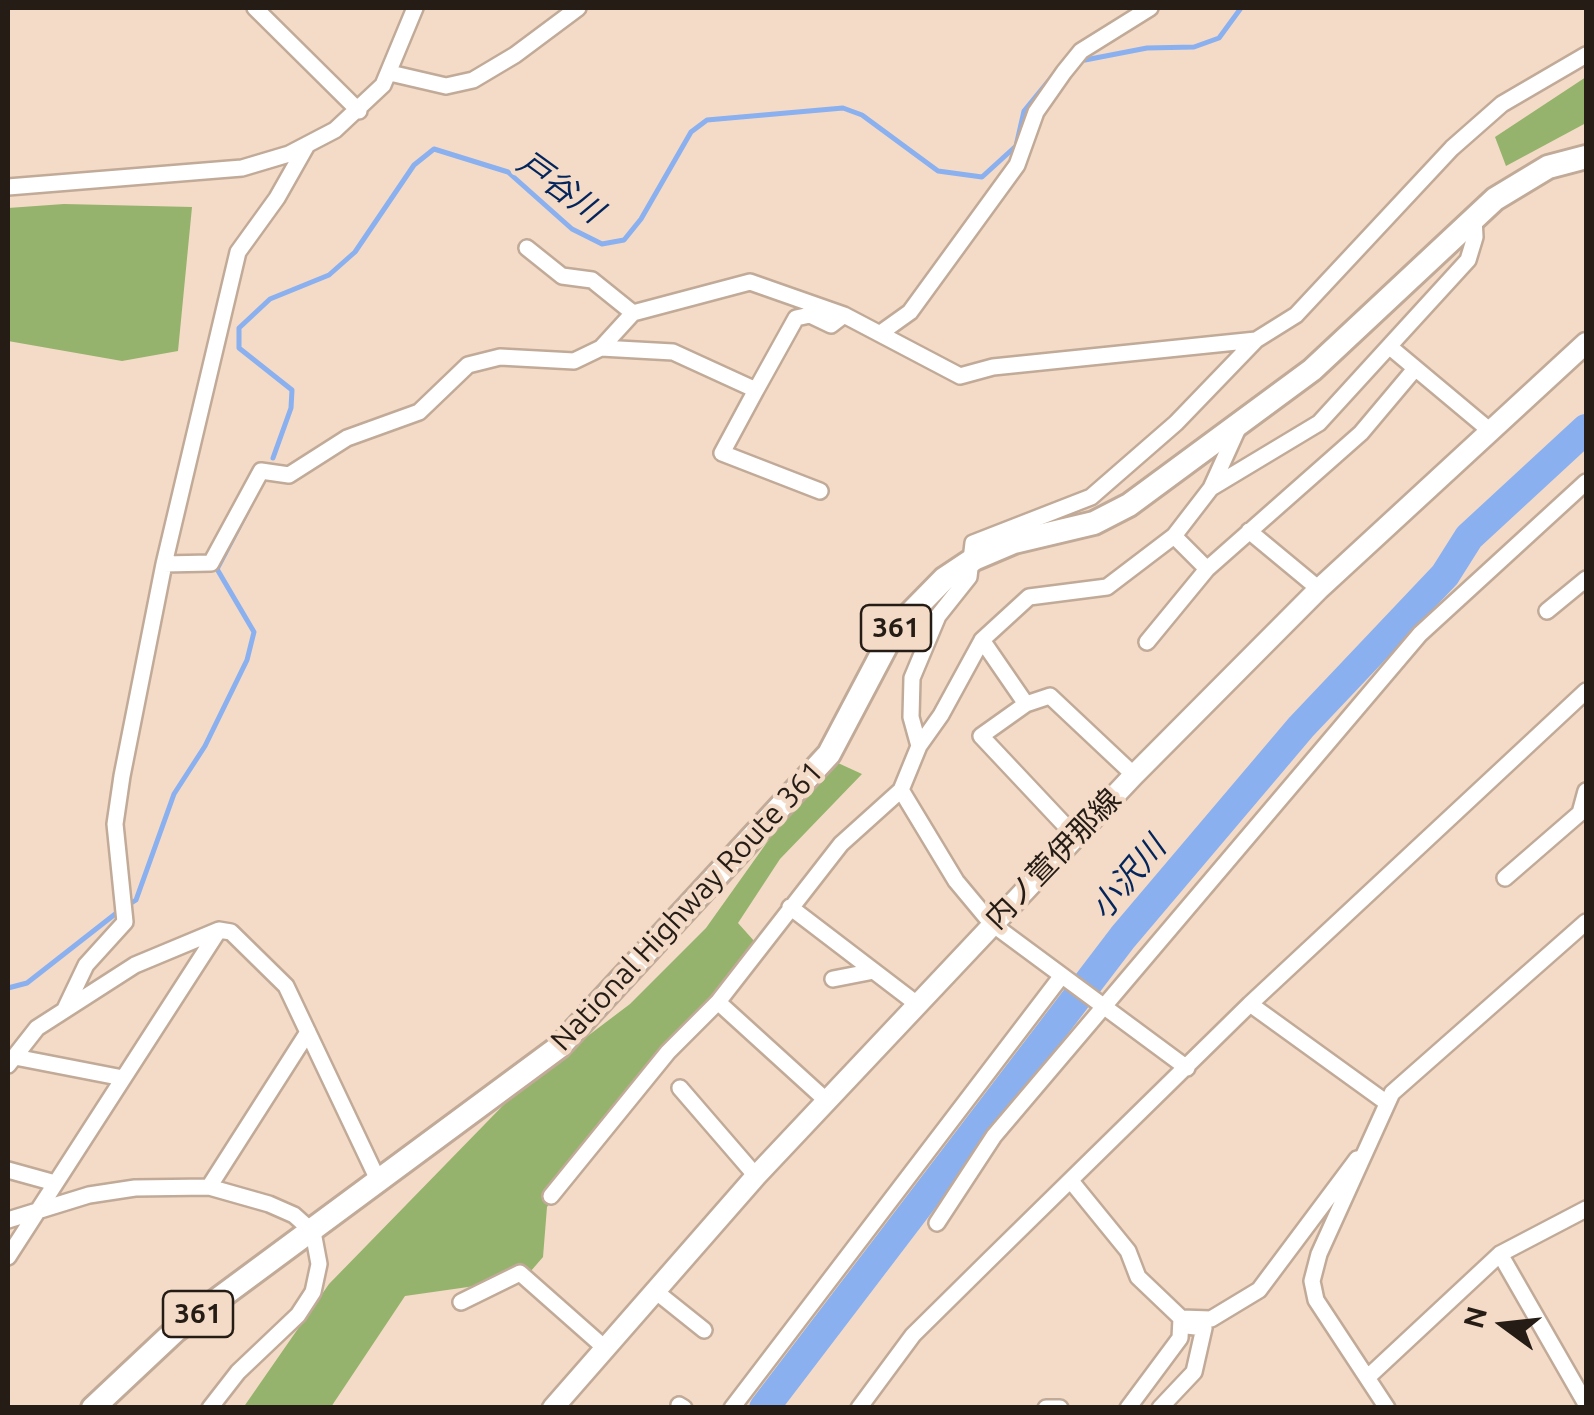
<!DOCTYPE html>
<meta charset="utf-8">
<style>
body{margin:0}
#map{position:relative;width:1594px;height:1415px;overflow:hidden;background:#f3dbc7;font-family:Ubuntu,sans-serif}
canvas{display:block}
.frame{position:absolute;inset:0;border:10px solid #251c15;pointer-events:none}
.north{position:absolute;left:1454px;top:1275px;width:100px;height:100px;-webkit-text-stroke:8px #f3dbc7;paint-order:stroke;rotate:285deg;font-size:28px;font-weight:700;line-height:40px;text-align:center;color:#251c15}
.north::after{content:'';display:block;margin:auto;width:35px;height:45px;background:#251c15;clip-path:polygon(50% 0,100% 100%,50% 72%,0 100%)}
</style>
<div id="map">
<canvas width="1594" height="1415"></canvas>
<div class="frame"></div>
<div class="north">N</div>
</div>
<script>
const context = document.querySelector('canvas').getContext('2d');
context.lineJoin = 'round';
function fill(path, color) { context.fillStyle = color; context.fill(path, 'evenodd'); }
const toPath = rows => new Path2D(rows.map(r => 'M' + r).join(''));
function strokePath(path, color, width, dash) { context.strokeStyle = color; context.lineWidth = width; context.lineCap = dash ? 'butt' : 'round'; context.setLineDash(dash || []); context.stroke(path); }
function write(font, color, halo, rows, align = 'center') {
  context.font = font + ' Ubuntu,"Noto Sans JP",sans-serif'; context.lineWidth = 9; context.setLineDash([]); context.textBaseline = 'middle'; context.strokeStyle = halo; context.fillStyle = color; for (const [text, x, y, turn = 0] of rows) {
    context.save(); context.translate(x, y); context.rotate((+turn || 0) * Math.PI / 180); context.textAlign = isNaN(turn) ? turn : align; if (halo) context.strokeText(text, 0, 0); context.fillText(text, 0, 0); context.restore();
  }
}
const forest = toPath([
 [1586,77,1586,123,1506,166,1495,137],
 [64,204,192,207,178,351,122,361,8,341,8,208],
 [838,763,862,774,780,859,738,923,755,942,746,969,646,1067,547,1207,543,1257,524,1279,405,1296,331,1407,243,1408,329,1284,523,1085,630,1004,706,928,795,803]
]);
const stream = toPath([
 [1085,60,1147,48,1194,47,1219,38,1241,8],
 [273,458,291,408,292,390,239,348,239,328,270,299,329,275,355,252,414,165,434,149,508,172,572,229,602,244,624,240,641,219,691,132,707,120,843,108,862,115,938,171,982,177,1016,146,1024,111,1055,73],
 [128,905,136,900,174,794,205,746,247,660,254,632,217,569,248,510],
 [8,988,27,983,119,911]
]);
const river = toPath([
 [764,1408,1123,937,1301,727,1445,575,1469,537,1586,429]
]);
const minor = toPath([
 [255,8,359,111],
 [390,73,446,86,473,80,515,55,578,8],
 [8,187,242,168,289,154,335,130,383,85,415,8],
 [527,248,562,276,592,280,633,313],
 [882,332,910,312,1017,165,1036,112,1064,72,1081,51,1150,8],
 [1390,347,1488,429],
 [601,348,673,352,756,390,796,318,810,315,831,325,844,315],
 [756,390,722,453,820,491],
 [1211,488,1319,423,1468,260,1475,237,1474,218],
 [1249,531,1319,589],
 [1174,536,1207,569],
 [164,564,211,563,261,471,289,475,347,438,419,412,468,365,500,357,574,361,601,348,633,313,750,282,844,315,960,376,993,367,1256,340],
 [1547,611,1586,579],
 [982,640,1026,704,981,736,1075,836],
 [1147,642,1207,569,1361,433,1414,370],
 [1026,704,1050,696,1134,775],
 [919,746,941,715,982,640,1029,597,1107,587,1174,536,1211,488,1240,424],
 [1505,878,1580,813,1586,791],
 [790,907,917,1004],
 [833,979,874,971],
 [718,1002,828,1102],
 [1250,1004,1387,1103],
 [65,1009,86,965,125,922,115,824,122,776,164,564,238,252,277,198,307,145],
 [15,1057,123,1078],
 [8,1065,37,1028,135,965,219,930,231,932,286,986,379,1182],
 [1187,1068,991,923,956,881,901,790,919,746,911,717,912,678,938,616,969,577,973,543,1091,497,1176,423,1256,340,1296,315,1452,148,1502,104,1586,55],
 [680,1088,756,1176],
 [8,1170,55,1183],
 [1071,1181,1128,1251,1138,1277,1181,1318,1180,1338,1128,1408],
 [209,1187,308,1032],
 [551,1196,668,1052,718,1002,841,844,901,790],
 [8,1220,89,1195,135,1188,209,1187,269,1204,294,1215,313,1232,319,1264,313,1292,298,1315,238,1372,210,1408],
 [937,1223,994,1136,1420,634,1586,482],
 [1500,1254,1586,1404],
 [8,1257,219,930],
 [654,1290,704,1330],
 [461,1302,520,1273,606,1349],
 [1181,1318,1211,1319,1259,1290,1357,1159],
 [1368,1377,1500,1254,1586,1209],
 [679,1405,684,1408],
 [732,1408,1060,978],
 [859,1408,913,1335,991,1258,1250,1004,1586,691],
 [1046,1408,1060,1408],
 [1160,1408,1194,1372,1204,1328,1187,1326],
 [1387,1408,1316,1300,1312,1281,1319,1254,1392,1093,1586,922]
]);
const major = toPath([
 [553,1408,756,1176,1134,775,1319,589,1586,343]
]);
const highway = toPath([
 [93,1408,175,1331,559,1047,829,754,895,629,944,579,974,559,1014,542,1094,523,1129,505,1312,370,1495,199,1548,167,1586,157]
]);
const shields = [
 [896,628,70],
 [198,1314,70]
];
const shieldNames = [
 ["361",896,628],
 ["361",198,1314]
];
const streetNames = [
 ["内ノ萱伊那線",1053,859,-46],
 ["National Highway Route 361",687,906,-47]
];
const waterNames = [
 ["戸谷川",560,187,36],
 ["小沢川",1128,878,-50]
];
fill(forest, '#95b36c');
strokePath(stream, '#8ab0f0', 5);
strokePath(river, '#8ab0f0', 30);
strokePath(minor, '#c1aa98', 20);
strokePath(major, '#c1aa98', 25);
strokePath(highway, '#c1aa98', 28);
strokePath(minor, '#fff', 15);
strokePath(major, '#fff', 20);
strokePath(highway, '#fff', 22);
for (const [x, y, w] of shields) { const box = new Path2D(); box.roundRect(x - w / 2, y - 23, w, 46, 8); context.fillStyle = '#f3dbc7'; context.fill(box); strokePath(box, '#251c15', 2.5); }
write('bold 28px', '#251c15', null, shieldNames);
write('30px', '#251c15', '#f3dbc7', streetNames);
write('italic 32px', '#04255c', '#f3dbc7', waterNames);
</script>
